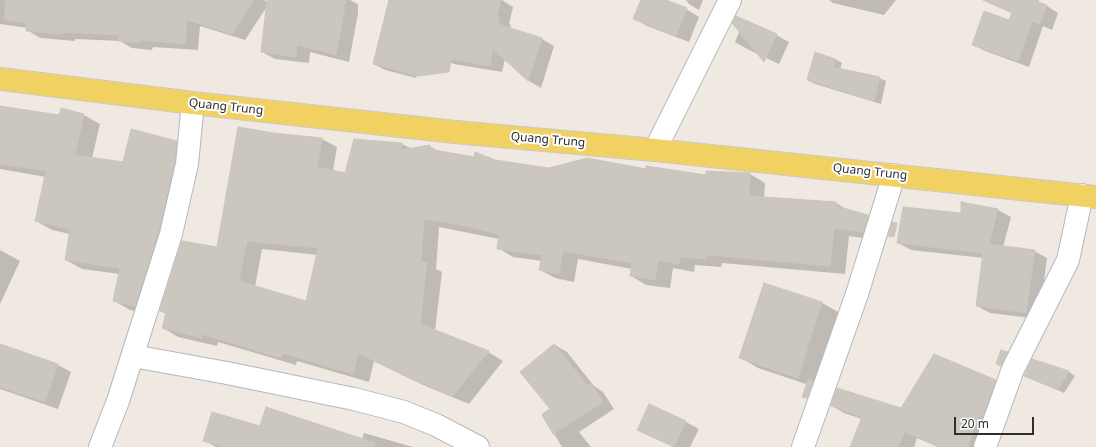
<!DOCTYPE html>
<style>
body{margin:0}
#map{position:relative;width:1096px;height:447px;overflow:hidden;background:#efe9e1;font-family:"Noto Sans",sans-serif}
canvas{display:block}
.scale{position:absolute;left:954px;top:417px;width:80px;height:18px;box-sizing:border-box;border:2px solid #2e2e2e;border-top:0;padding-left:5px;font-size:12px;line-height:14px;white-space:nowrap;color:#2e2e2e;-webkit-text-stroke:3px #fff;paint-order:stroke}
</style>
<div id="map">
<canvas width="1096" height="447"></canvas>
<div class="scale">20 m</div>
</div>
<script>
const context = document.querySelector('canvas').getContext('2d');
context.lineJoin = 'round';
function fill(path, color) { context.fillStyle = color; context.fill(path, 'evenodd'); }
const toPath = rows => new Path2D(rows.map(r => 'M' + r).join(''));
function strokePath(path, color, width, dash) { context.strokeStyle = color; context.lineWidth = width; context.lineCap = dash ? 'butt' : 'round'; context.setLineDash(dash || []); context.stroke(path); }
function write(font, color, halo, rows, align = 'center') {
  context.font = font + ' "Noto Sans",sans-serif'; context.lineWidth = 4; context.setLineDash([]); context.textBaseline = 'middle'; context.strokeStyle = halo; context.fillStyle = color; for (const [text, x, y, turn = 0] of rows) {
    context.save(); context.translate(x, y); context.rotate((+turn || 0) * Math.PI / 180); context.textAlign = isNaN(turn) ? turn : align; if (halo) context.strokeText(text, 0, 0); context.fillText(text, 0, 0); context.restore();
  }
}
const shadow = toPath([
 [0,0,264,0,269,3,283,0,350,0,358,4,358,13,349,62,310,52,309,63,275,59,262,52,268,5,245,40,200,26,198,50,153,47,152,50,132,48,120,41,75,39,75,41,40,38,27,30,28,28,0,24],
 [390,0,446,0,416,78,385,70,374,64],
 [472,0,502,0,513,7,509,24,511,25,510,29,542,39,554,46,541,88,529,81,505,59,502,72,454,64,441,57],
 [642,0,663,0,686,9,699,17,689,42,647,26,634,18],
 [686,0,703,0,699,10,689,4],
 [829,0,896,0,884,15,833,3],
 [1018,0,1031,0,1047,6,1058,13,1052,30,1043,26,1029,67,985,51,973,45,1010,21],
 [744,20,776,35,789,42,779,64,747,49,735,42],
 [816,54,835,59,842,63,840,69,879,78,886,81,881,104,815,84,808,80],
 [0,107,60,117,61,110,84,115,100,124,92,158,123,163,176,142,192,151,151,314,130,310,114,301,120,274,82,269,66,260,70,234,52,230,36,221,46,177,0,169],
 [273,134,322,139,337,147,333,171,346,174,402,144,412,149,429,146,440,152,549,169,647,170,707,176,707,172,750,174,765,183,764,198,836,203,850,211,868,216,883,225,878,240,849,236,845,274,722,263,721,267,695,265,694,272,673,268,670,288,646,285,631,276,632,269,578,259,574,282,555,278,540,270,542,261,513,257,498,248,499,239,439,227,436,269,442,272,435,331,488,352,503,361,469,404,423,385,374,361,369,382,297,361,296,365,218,342,217,346,178,337,163,328,166,314,161,311,218,248],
 [262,249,318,255,307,302,255,287],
 [962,203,998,210,1011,217,1003,247,1034,251,1047,258,1039,319,990,313,977,306,984,258,911,250,898,243,962,214],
 [0,250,20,261,0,304],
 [765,284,822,303,840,313,815,387,758,368,741,358],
 [0,345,58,365,71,372,58,409,0,389],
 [555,345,567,352,594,386,603,392,614,409,579,432,591,447,562,447,542,414,551,408],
 [1032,361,1069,372,1075,376,1064,393,1025,375],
 [995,380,1008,388,982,447,938,447,917,438,914,447,851,447,862,419,844,413,832,406,901,410],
 [686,422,699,429,690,447,674,447,638,429],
 [261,427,362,439,364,433,413,447,216,447,204,440]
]);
const building = toPath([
 [6,0,254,0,232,34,187,20,185,44,140,40,140,43,118,41,119,35,62,32,62,34,26,31,27,23,4,20,6,0],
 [267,0,346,0,336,55,297,45,296,57,261,52,267,0],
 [389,0,501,0,497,16,499,17,498,24,542,38,528,81,493,49,490,66,451,59,449,72,418,76,373,64,389,0],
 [641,0,666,0,687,8,676,36,633,19,641,0],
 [983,0,1039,0,1038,2,1047,5,1040,24,1032,21,1018,61,972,45,984,11,1009,20,1012,13,983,0],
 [736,16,777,34,764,62,732,23,736,16],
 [815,52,835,59,833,67,880,77,874,101,807,80,815,52],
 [0,106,59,115,61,108,84,114,75,155,123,162,131,129,177,141,175,162,159,231,135,306,113,301,120,268,65,260,70,229,35,221,46,171,0,164,0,106],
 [238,127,273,133,322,138,317,167,345,173,354,139,402,143,401,150,430,145,429,149,474,157,475,152,495,160,549,168,587,158,646,169,646,166,706,175,706,171,750,173,749,196,836,202,836,206,868,215,863,232,834,228,830,266,707,255,706,259,680,257,679,264,658,260,655,280,630,276,632,263,563,251,559,274,539,270,542,255,497,249,499,234,461,225,424,219,421,262,427,262,420,324,489,351,453,396,407,377,358,353,353,374,282,353,281,358,202,334,201,338,162,328,166,313,160,311,182,241,217,247,238,127],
 [247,241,318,248,306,301,239,281,247,241],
 [961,202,998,209,989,244,1035,250,1026,313,976,306,983,253,897,243,903,207,961,213,961,202],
 [892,222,897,223,894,237,888,236,892,222],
 [764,283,822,302,798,378,739,358,764,283],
 [0,344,58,364,45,402,0,387,0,344],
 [554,344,588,386,591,384,603,402,553,434,542,415,551,410,520,372,554,344],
 [1001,350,1008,352,1001,366,996,364,1001,350],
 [934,354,996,380,982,418,978,416,968,447,941,447,905,432,898,447,850,447,862,417,831,406,837,388,901,408,934,354],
 [1032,359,1069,371,1058,390,1024,376,1032,359],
 [808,379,813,381,807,398,802,397,808,379],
 [649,404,686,421,674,447,637,430,649,404],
 [266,407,375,443,374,447,224,447,203,441,212,412,260,426,266,407]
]);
const minor = toPath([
 [655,150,730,0],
 [133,356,227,373,354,399,404,412,436,425,478,447],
 [100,447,118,401,171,234,187,164,193,103],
 [803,447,857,294,894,175],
 [985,447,1013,369,1068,260,1082,195]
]);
const primary = toPath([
 [0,79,193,103,455,132,655,150,1096,197]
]);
const streetNames = [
 ["Quang Trung",226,107,6],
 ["Quang Trung",548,140,5],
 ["Quang Trung",870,172,6]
];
fill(shadow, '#0003');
fill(building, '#cbc7bf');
strokePath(building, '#cbc5ba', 1);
strokePath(minor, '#b4b7c1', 24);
strokePath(primary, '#c9c9c9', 24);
strokePath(minor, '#fff', 22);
strokePath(primary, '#f2d163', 22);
write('12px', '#2e2e2e', '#fff', streetNames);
</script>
